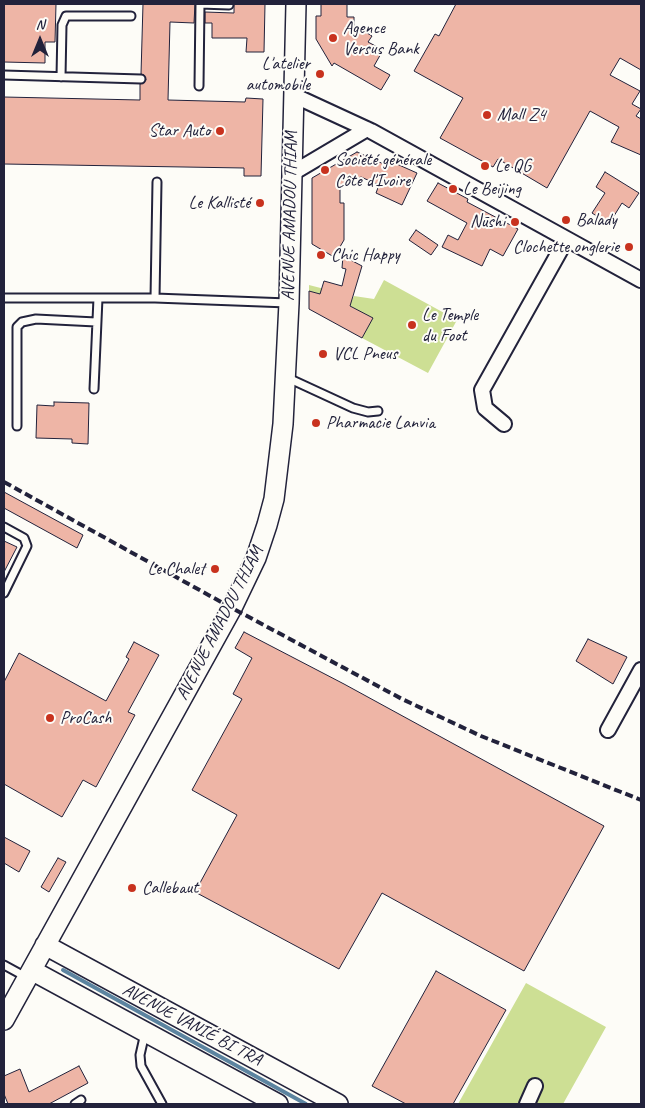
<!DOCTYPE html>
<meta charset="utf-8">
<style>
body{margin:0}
#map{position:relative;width:645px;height:1108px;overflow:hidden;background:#fdfcf7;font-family:Caveat,sans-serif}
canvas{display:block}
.frame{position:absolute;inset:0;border:5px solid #22223b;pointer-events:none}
.north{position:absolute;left:15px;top:15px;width:50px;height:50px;-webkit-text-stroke:4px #fdfcf7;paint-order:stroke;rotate:0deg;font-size:14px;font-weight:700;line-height:20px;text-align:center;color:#22223b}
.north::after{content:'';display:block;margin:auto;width:18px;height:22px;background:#22223b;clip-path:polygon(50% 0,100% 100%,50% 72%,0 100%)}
</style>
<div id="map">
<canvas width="645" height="1108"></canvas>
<div class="frame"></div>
<div class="north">N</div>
</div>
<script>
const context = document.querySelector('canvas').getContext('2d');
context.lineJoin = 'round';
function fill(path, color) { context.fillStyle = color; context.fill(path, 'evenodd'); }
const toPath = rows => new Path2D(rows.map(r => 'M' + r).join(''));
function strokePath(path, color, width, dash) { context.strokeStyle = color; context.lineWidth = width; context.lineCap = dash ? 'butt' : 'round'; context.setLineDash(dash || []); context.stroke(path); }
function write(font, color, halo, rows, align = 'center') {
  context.font = font + ' Caveat,sans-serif'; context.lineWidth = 4; context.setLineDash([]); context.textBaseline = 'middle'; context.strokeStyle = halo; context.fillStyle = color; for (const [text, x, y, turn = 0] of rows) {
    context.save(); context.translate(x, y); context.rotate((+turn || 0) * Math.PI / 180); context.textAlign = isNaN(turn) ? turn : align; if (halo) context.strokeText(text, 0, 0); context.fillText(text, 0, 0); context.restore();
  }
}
const green = toPath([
 [384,280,457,320,428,373,362,338,372,318,339,300,309,291,309,285,340,293,352,300,354,296,374,299],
 [526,983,606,1027,563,1104,458,1104]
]);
const stream = toPath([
 [63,970,306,1104]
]);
const building = toPath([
 [4,4,56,4,55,42,45,42,45,63,4,62,4,4],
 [143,4,195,4,194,23,170,22,168,100,245,102,246,98,263,99,261,176,244,176,244,168,4,164,4,97,140,100,140,84,146,80,144,75,141,74,143,4],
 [234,4,265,4,264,52,246,52,247,38,212,38,212,23,205,23,205,12,234,13,234,4],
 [321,4,347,4,347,17,354,17,354,25,372,36,368,42,383,50,374,66,390,75,381,90,334,63,332,66,316,39,316,16,321,16,321,4],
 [456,4,641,4,641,70,620,58,610,75,640,91,632,104,641,109,636,116,641,119,641,155,611,142,619,127,590,111,547,188,498,159,493,167,440,138,463,98,414,71,435,34,439,36,456,4],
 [357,152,388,166,390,161,417,173,402,205,376,193,379,185,361,177,340,188,340,203,344,203,344,240,334,257,312,244,312,178,357,152],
 [605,172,639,193,629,208,622,203,609,224,592,213,605,193,596,187,605,172],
 [438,183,468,199,467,202,518,229,503,256,490,249,482,266,442,247,448,235,458,240,467,223,427,201,438,183],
 [416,230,438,245,431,255,409,240,416,230],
 [343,256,362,266,350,306,373,318,362,338,309,309,309,291,320,294,324,281,342,286,346,269,342,268,343,256],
 [54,402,89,403,88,444,72,443,72,439,36,438,37,405,54,406,54,402],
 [4,492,83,535,77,548,4,508,4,492],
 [4,541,17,547,4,572,4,541],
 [244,632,344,684,604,826,524,971,382,893,339,969,195,892,237,815,192,790,242,699,233,694,252,658,235,648,244,632],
 [588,639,627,657,613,684,576,661,588,639],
 [134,642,159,655,128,712,135,715,96,787,83,780,62,817,4,784,4,682,19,653,106,701,129,659,126,657,134,642],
 [4,837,30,851,19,872,4,863,4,837],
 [58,858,66,862,49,892,41,887,58,858],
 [436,971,506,1010,453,1104,406,1104,372,1086,436,971],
 [79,1066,88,1083,49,1104,8,1104,4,1094,4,1076,20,1069,29,1092,79,1066]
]);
const lane = toPath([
 [4,75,141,79],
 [61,77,62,25,66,16,131,16],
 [199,86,200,4,229,5],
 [4,298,155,298,288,303],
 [155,298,157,182],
 [288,378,353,408,368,412,378,411],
 [94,389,98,298],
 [17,426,17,327,22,322,36,319,96,322],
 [4,527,24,538,27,546,4,593],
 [4,965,26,977],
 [145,1033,140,1055,141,1066,162,1104],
 [75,1104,81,1100]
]);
const street = toPath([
 [293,95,371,131,641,280],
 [291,174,367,129],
 [504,424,485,408,482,390,566,240],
 [608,730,641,670],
 [527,1104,535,1086]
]);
const secondary = toPath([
 [45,945,338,1104],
 [33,971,278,1104],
 [4,1020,232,608,256,558,267,525,274,499,283,424,289,303,296,4]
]);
const rail = toPath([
 [4,482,232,608,402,699,481,736,641,800]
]);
const markers = [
 [333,38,5,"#c8321e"],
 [320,74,5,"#c8321e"],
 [487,115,5,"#c8321e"],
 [220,131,5,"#c8321e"],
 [485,166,5,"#c8321e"],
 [325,170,5,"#c8321e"],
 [453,189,5,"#c8321e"],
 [260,203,5,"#c8321e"],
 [566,220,5,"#c8321e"],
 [515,222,5,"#c8321e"],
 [629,247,5,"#c8321e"],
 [321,255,5,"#c8321e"],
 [412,325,5,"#c8321e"],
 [323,354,5,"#c8321e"],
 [316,423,5,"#c8321e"],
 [215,569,5,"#c8321e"],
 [50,718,5,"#c8321e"],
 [132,888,5,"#c8321e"]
];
const poiNames = [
 ["Agence",343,28],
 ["Versus Bank",343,49],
 ["L'atelier",310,64,"right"],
 ["automobile",310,85,"right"],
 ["Mall Z4",497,115],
 ["Star Auto",210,131,"right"],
 ["Société générale",335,160],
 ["Côte d'Ivoire",335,181],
 ["Le QG",495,166],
 ["Le Beijing",463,189],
 ["Le Kallisté",250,203,"right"],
 ["Balady",576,220],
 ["Nūshi",505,222,"right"],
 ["Clochette onglerie",619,247,"right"],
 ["Chic Happy",331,255],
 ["Le Temple",422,315],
 ["du Foot",422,336],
 ["VCL Pneus",333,354],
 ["Pharmacie Lanvia",326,423],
 ["Le Chalet",205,569,"right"],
 ["ProCash",60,718],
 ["Callebaut",142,888]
];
const streetNames = [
 ["AVENUE AMADOU THIAM",290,216,-89],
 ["AVENUE AMADOU THIAM",220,623,-63],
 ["AVENUE VANIÉ BI TRA",192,1025,28]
];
fill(green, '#cddf94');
strokePath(stream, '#5c84a0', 4);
fill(building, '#eeb5a6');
strokePath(building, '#22223b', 1);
strokePath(lane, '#22223b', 11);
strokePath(street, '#22223b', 18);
strokePath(secondary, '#22223b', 22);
strokePath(lane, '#fdfcf7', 7);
strokePath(street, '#fdfcf7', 14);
strokePath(secondary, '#fdfcf7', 19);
strokePath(rail, '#22223b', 4, [8, 4]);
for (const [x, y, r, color] of markers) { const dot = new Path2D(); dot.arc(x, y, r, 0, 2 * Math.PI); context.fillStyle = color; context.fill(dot); strokePath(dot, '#fdfcf7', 2); }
write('18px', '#22223b', '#fdfcf7', poiNames, 'left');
write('18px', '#22223b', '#fdfcf7', streetNames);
</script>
